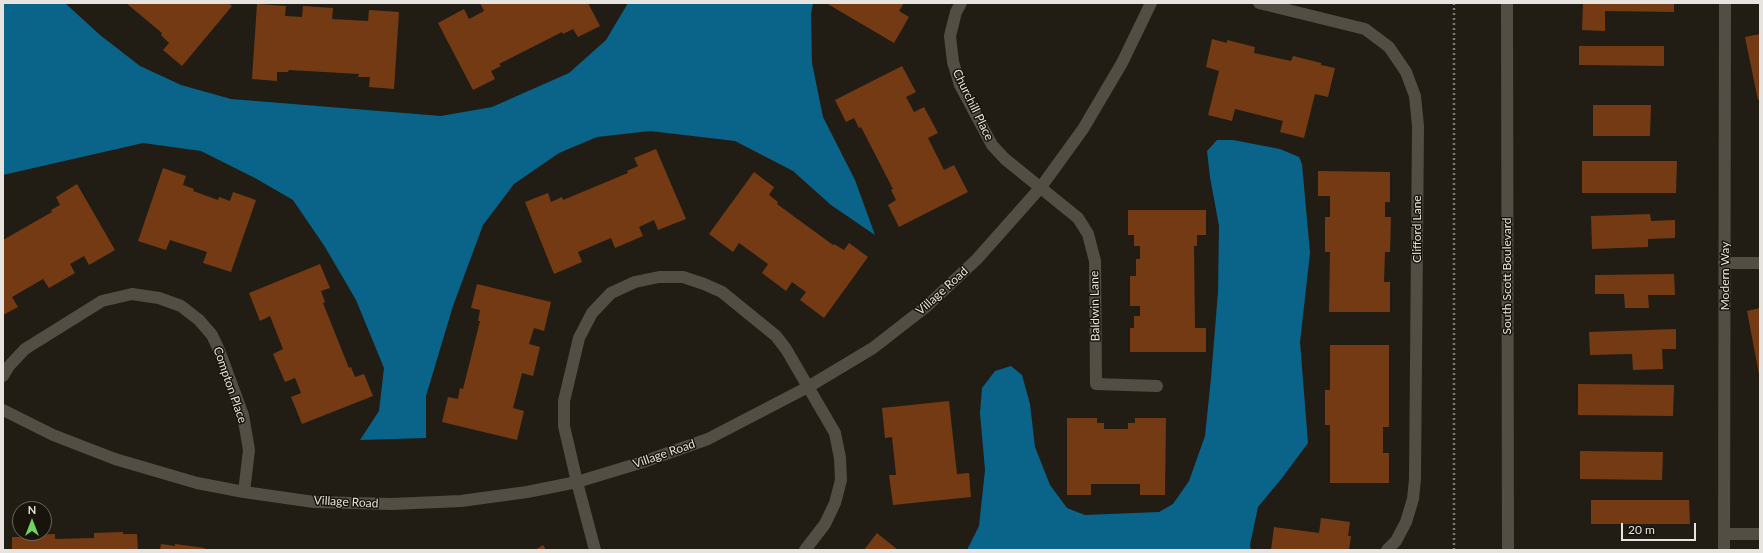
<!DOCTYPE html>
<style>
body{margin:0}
#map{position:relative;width:1763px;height:553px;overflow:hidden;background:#211d15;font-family:Lato,sans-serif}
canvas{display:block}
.frame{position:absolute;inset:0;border:4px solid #e7e4df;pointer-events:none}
.north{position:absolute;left:12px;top:501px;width:40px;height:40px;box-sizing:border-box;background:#18140c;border:1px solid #6b6760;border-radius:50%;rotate:0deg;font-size:11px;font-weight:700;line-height:16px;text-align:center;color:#e7e4df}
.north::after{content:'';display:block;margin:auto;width:14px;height:18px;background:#71d35e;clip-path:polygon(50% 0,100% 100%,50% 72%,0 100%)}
.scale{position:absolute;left:1621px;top:523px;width:75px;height:18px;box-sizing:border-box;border:2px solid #e7e4df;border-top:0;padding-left:5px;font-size:12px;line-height:14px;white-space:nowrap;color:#e7e4df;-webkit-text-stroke:3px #18140c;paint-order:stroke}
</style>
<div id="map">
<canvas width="1763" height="553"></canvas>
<div class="frame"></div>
<div class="north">N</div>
<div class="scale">20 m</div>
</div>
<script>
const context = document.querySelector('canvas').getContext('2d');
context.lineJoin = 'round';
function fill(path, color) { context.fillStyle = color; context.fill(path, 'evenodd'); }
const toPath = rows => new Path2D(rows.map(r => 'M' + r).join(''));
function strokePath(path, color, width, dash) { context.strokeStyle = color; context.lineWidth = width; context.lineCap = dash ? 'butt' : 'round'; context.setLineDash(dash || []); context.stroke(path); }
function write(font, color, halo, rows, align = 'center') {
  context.font = font + ' Lato,sans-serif'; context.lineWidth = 3; context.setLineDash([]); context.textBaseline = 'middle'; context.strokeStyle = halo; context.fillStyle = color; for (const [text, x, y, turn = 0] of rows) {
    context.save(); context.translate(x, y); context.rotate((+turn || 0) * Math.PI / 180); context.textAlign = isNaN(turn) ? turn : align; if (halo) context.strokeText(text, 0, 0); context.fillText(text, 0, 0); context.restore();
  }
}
const water = toPath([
 [3,3,65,3,100,35,140,66,181,85,231,99,441,116,492,107,569,73,606,40,628,3,813,3,811,14,812,63,823,117,855,180,875,235,831,205,793,171,735,141,650,131,597,137,559,153,514,184,483,225,453,306,426,396,426,438,360,440,379,411,384,368,356,300,325,247,293,200,255,178,201,151,143,143,3,175],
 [1217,140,1233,140,1280,149,1299,157,1302,164,1310,253,1300,342,1308,443,1282,478,1258,507,1250,545,1251,550,967,550,979,526,985,470,980,413,982,388,995,371,1011,366,1022,375,1030,404,1035,447,1050,485,1067,508,1085,515,1159,512,1173,504,1189,481,1205,436,1211,378,1218,292,1219,226,1210,177,1207,151]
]);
const building = toPath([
 [126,3,228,3,232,6,182,66,163,50,169,43,161,35,162,33],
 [480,3,588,3,600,26,578,37,573,29,563,34,562,32,499,64,501,66,491,71,495,79,473,90,438,23,464,9,469,19,484,11],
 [826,3,904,3,899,11,909,17,894,43],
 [1583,3,1674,3,1674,12,1605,11,1605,31,1582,30],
 [257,4,286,6,285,16,302,17,303,6,333,8,332,19,368,21,369,10,399,12,394,89,369,87,370,77,358,77,359,74,289,70,288,72,277,72,277,81,252,79],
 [1760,34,1760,99,1758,100,1745,37],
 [1212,39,1227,43,1227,40,1255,47,1254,53,1291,61,1293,56,1321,63,1321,65,1335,68,1328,97,1315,94,1304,138,1280,132,1283,121,1235,109,1232,121,1208,115,1219,71,1206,67],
 [1579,46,1664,46,1664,66,1579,65],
 [902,66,916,92,906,97,914,112,924,107,938,133,928,138,944,170,954,165,968,192,899,227,888,205,896,200,891,190,893,189,861,127,859,128,854,118,846,122,835,100],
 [1593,105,1651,105,1650,136,1593,136],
 [656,149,686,219,658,230,654,220,639,227,643,236,615,248,611,238,578,252,582,262,554,274,525,202,548,193,551,202,562,197,563,200,628,173,627,171,638,166,634,158],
 [1582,161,1677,161,1676,193,1582,193],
 [163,168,186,176,183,185,194,189,193,191,218,200,219,197,230,201,233,192,256,200,231,272,203,263,207,252,170,240,166,250,138,241],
 [1318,171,1390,172,1390,202,1385,202,1385,217,1391,217,1390,252,1385,252,1384,282,1390,282,1390,312,1329,312,1330,252,1325,252,1325,217,1330,217,1330,196,1318,196],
 [754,172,774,187,769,195,778,202,777,204,833,245,834,244,844,250,849,243,868,257,824,318,800,300,806,292,792,282,786,291,762,273,768,264,739,243,733,252,709,234],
 [77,184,115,250,89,265,84,256,70,264,75,273,49,288,43,279,12,297,18,307,3,315,3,240,52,212,51,210,60,205,56,197],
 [1128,210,1206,210,1206,235,1197,235,1197,246,1194,246,1195,328,1206,328,1206,352,1130,352,1130,328,1134,328,1134,316,1140,316,1140,306,1130,306,1130,276,1136,276,1136,259,1140,259,1140,246,1134,246,1134,235,1128,235],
 [1650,214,1651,221,1675,220,1675,238,1648,239,1648,247,1592,249,1591,216],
 [320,264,330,288,321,291,325,302,323,303,349,368,351,367,355,377,364,374,373,396,302,424,291,397,301,393,295,378,285,382,273,354,283,349,270,316,260,321,249,293],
 [1674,274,1675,295,1648,295,1649,308,1625,308,1624,294,1595,294,1595,275],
 [477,284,551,302,544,331,534,328,529,344,540,347,533,376,522,373,513,408,524,411,517,440,442,422,448,397,458,399,460,388,463,389,480,321,478,321,480,310,471,308],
 [1760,308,1760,374,1759,374,1747,311],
 [1676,329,1676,349,1662,349,1663,369,1633,370,1632,354,1590,355,1589,332],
 [1330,345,1389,345,1389,427,1383,427,1383,453,1389,453,1389,483,1330,483,1330,425,1325,425,1325,390,1330,390],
 [1578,384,1674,385,1673,416,1578,415],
 [949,401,957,474,969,473,971,497,893,505,889,475,896,475,892,437,885,438,882,408],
 [1067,418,1097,418,1097,423,1104,423,1104,429,1128,429,1128,423,1135,423,1135,418,1166,418,1165,495,1140,495,1140,484,1091,484,1091,495,1067,495],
 [1580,451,1663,452,1662,480,1580,479],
 [1591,500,1689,500,1690,524,1591,524],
 [1321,518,1350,522,1348,536,1351,536,1349,550,1271,550,1274,527,1319,533],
 [123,532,123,534,137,534,138,550,12,550,12,537,26,537,26,535,55,534,55,539,94,538,94,533],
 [877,533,898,550,864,550],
 [161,544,175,546,175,544,205,548,204,550,160,550],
 [543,545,546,550,535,550]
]);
const path = toPath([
 [1454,550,1454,3]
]);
const street = toPath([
 [961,3,956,12,950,36,953,62,960,85,992,145,1005,159,1078,218,1088,234,1095,261,1096,384,1157,386],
 [1259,3,1365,29,1389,47,1406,72,1415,96,1418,126,1415,479,1413,499,1406,522,1396,541,1387,550],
 [1724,263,1760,263],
 [3,376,9,366,25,349,102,301,132,294,159,298,181,306,199,320,212,335,219,350,243,415,249,450,244,492],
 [3,410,53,435,115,459,197,483,244,492,314,502,392,504,461,501,527,492,577,482,643,462,708,439,808,387,873,348,927,306,977,259,1041,187,1083,129,1122,63,1151,3],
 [1724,534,1760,534],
 [595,550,577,482,564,426,564,401,579,338,592,313,611,293,635,282,659,277,683,277,704,284,722,292,776,336,786,349,835,433,840,458,841,480,835,503,825,524,805,550],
 [1724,550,1725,3]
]);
const secondary = toPath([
 [1507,3,1508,550]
]);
const streetNames = [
 ["Churchill Place",973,105,64],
 ["Clifford Lane",1417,229,-90],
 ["South Scott Boulevard",1507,276,-90],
 ["Modern Way",1725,276,-90],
 ["Village Road",942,291,-42],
 ["Baldwin Lane",1095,306,-91],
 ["Compton Place",230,385,71],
 ["Village Road",664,454,-19],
 ["Village Road",346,502,3]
];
fill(water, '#0a6389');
fill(building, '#743a14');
strokePath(path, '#7c7872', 2.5, [2, 3]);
strokePath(street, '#534e44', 12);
strokePath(secondary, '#534e44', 12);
write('12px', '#e7e4df', '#18140c', streetNames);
</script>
